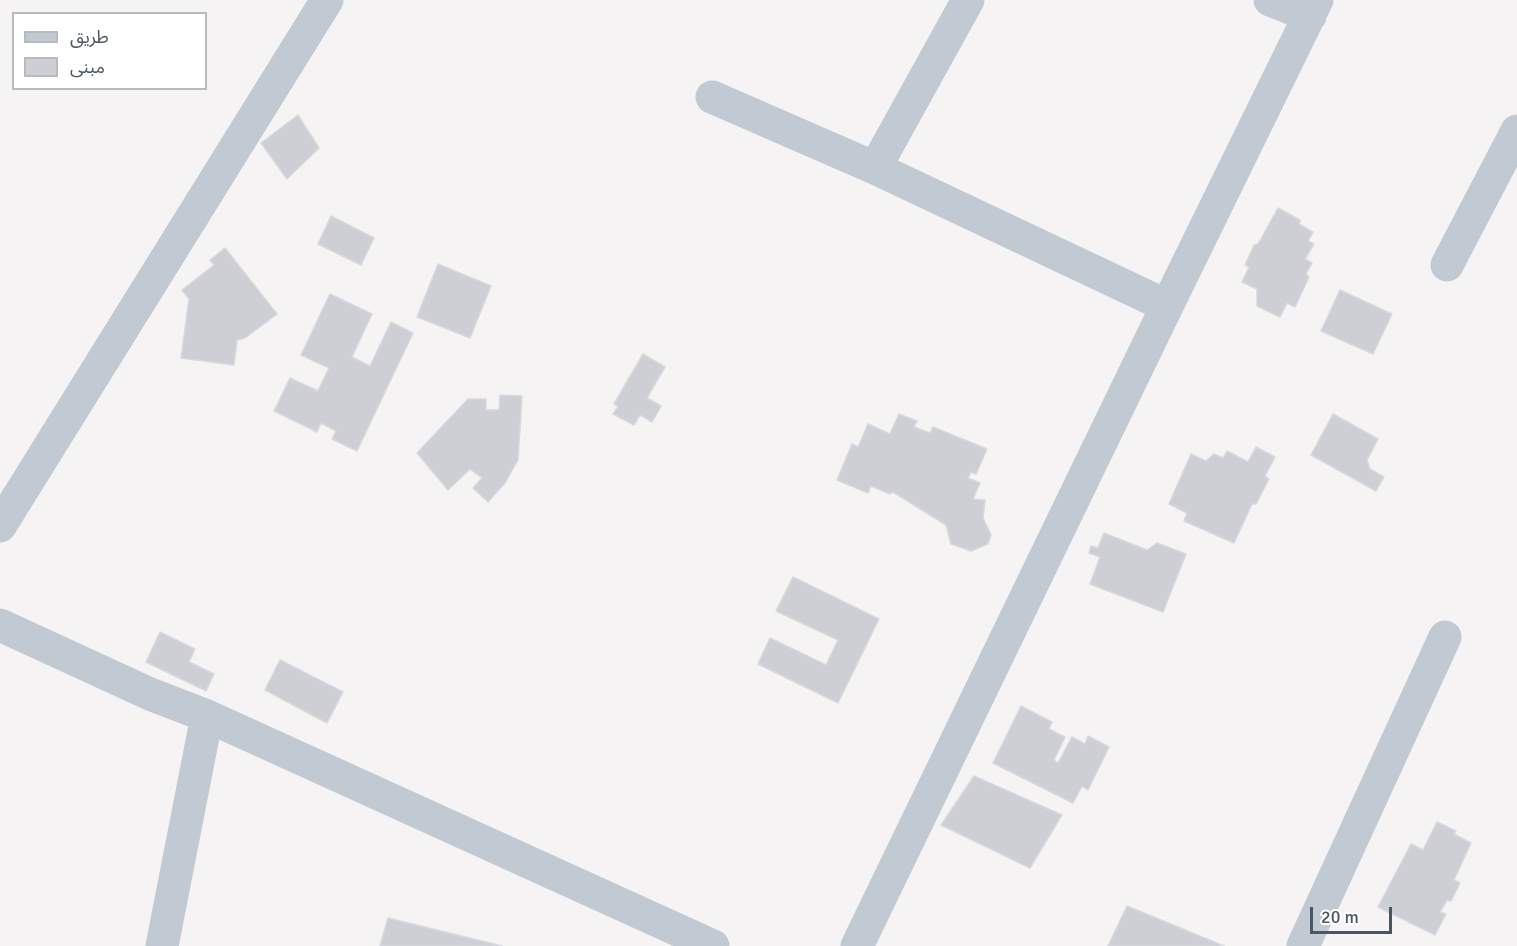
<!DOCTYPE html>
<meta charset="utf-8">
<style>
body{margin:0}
#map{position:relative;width:1517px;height:946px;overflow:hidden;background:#f5f3f3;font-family:Signika,"Noto Sans Arabic",sans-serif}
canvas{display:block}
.legend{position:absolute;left:12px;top:12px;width:195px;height:78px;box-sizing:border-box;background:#fff;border:2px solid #b7bbc0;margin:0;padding:8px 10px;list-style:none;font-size:18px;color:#4a5661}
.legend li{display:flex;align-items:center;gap:12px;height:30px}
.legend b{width:30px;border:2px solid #b7bbc0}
.scale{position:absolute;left:1310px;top:907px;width:82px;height:27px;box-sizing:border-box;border:3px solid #4a5661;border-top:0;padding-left:8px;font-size:18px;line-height:21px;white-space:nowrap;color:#4a5661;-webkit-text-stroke:4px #fff;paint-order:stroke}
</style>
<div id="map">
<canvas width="1517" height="946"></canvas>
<ul class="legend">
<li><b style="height:8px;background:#c1cad2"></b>طريق</li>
<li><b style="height:16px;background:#cdcfd5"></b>مبنى</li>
</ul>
<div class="scale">20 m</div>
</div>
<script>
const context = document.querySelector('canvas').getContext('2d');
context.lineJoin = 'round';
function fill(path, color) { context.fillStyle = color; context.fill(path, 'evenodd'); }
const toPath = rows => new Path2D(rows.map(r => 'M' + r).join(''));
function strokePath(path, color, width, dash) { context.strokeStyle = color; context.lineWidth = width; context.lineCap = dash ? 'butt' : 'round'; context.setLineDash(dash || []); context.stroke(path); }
const building = toPath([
 [298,115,319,148,287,179,261,143,298,115],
 [1278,208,1300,220,1299,224,1313,232,1308,241,1314,244,1305,259,1312,263,1306,274,1309,277,1295,307,1287,303,1280,317,1257,306,1257,289,1242,282,1249,267,1245,265,1254,245,1258,244,1278,208],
 [331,216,374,238,361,265,318,244,331,216],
 [225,248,277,314,245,338,237,340,234,365,181,358,189,299,182,290,214,265,210,260,225,248],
 [438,264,491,286,470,338,417,317,438,264],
 [1340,290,1392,314,1373,354,1321,331,1340,290],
 [330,294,372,314,352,357,370,366,391,322,413,333,357,451,332,439,336,431,321,423,317,432,274,411,290,378,318,391,329,368,301,355,330,294],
 [643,354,665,367,647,398,661,406,652,422,640,415,634,425,613,414,618,406,614,404,643,354],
 [500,395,522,396,518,460,505,483,488,502,473,488,482,478,470,469,448,490,417,453,468,399,486,399,486,410,499,410,500,395],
 [899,414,917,421,914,427,930,433,933,427,987,449,976,474,971,472,968,478,980,483,973,499,985,500,983,518,991,535,988,544,971,551,951,544,946,525,893,492,890,494,871,486,868,493,837,480,852,444,858,447,868,424,890,434,899,414],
 [1333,414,1378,439,1367,460,1370,469,1384,477,1376,491,1311,455,1333,414],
 [1256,447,1275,457,1265,476,1269,479,1256,504,1252,504,1234,543,1184,521,1187,513,1169,504,1191,454,1206,461,1214,454,1223,458,1227,451,1248,462,1256,447],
 [1104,533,1147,550,1157,543,1186,554,1163,612,1090,584,1100,557,1089,553,1091,546,1098,548,1104,533],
 [793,577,879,619,838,703,758,664,770,638,826,665,838,640,776,611,793,577],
 [160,632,195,649,189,662,214,674,206,691,146,662,160,632],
 [280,660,343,692,327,723,265,690,280,660],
 [1021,706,1052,722,1049,729,1065,737,1054,760,1058,763,1072,737,1085,744,1088,736,1109,747,1088,790,1082,786,1073,803,993,763,1021,706],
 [974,776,1062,815,1030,868,941,825,974,776],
 [1437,822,1456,831,1454,834,1471,843,1454,880,1460,883,1451,901,1447,900,1440,912,1446,914,1435,935,1378,907,1411,844,1423,850,1437,822],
 [1127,906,1224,946,1108,946,1127,906],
 [388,918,502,946,380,946,388,918]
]);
const minor = toPath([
 [1270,0,1310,16],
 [712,97,875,168,968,0],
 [875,168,1167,306],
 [1447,265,1517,131],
 [0,526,327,0],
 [0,625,150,694,207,716,713,946],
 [162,946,207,716],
 [857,946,1167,306,1317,0],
 [1303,946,1445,637]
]);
fill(building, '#cdcfd5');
strokePath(building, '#d7d9de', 1.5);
strokePath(minor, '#c1cad2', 33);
</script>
